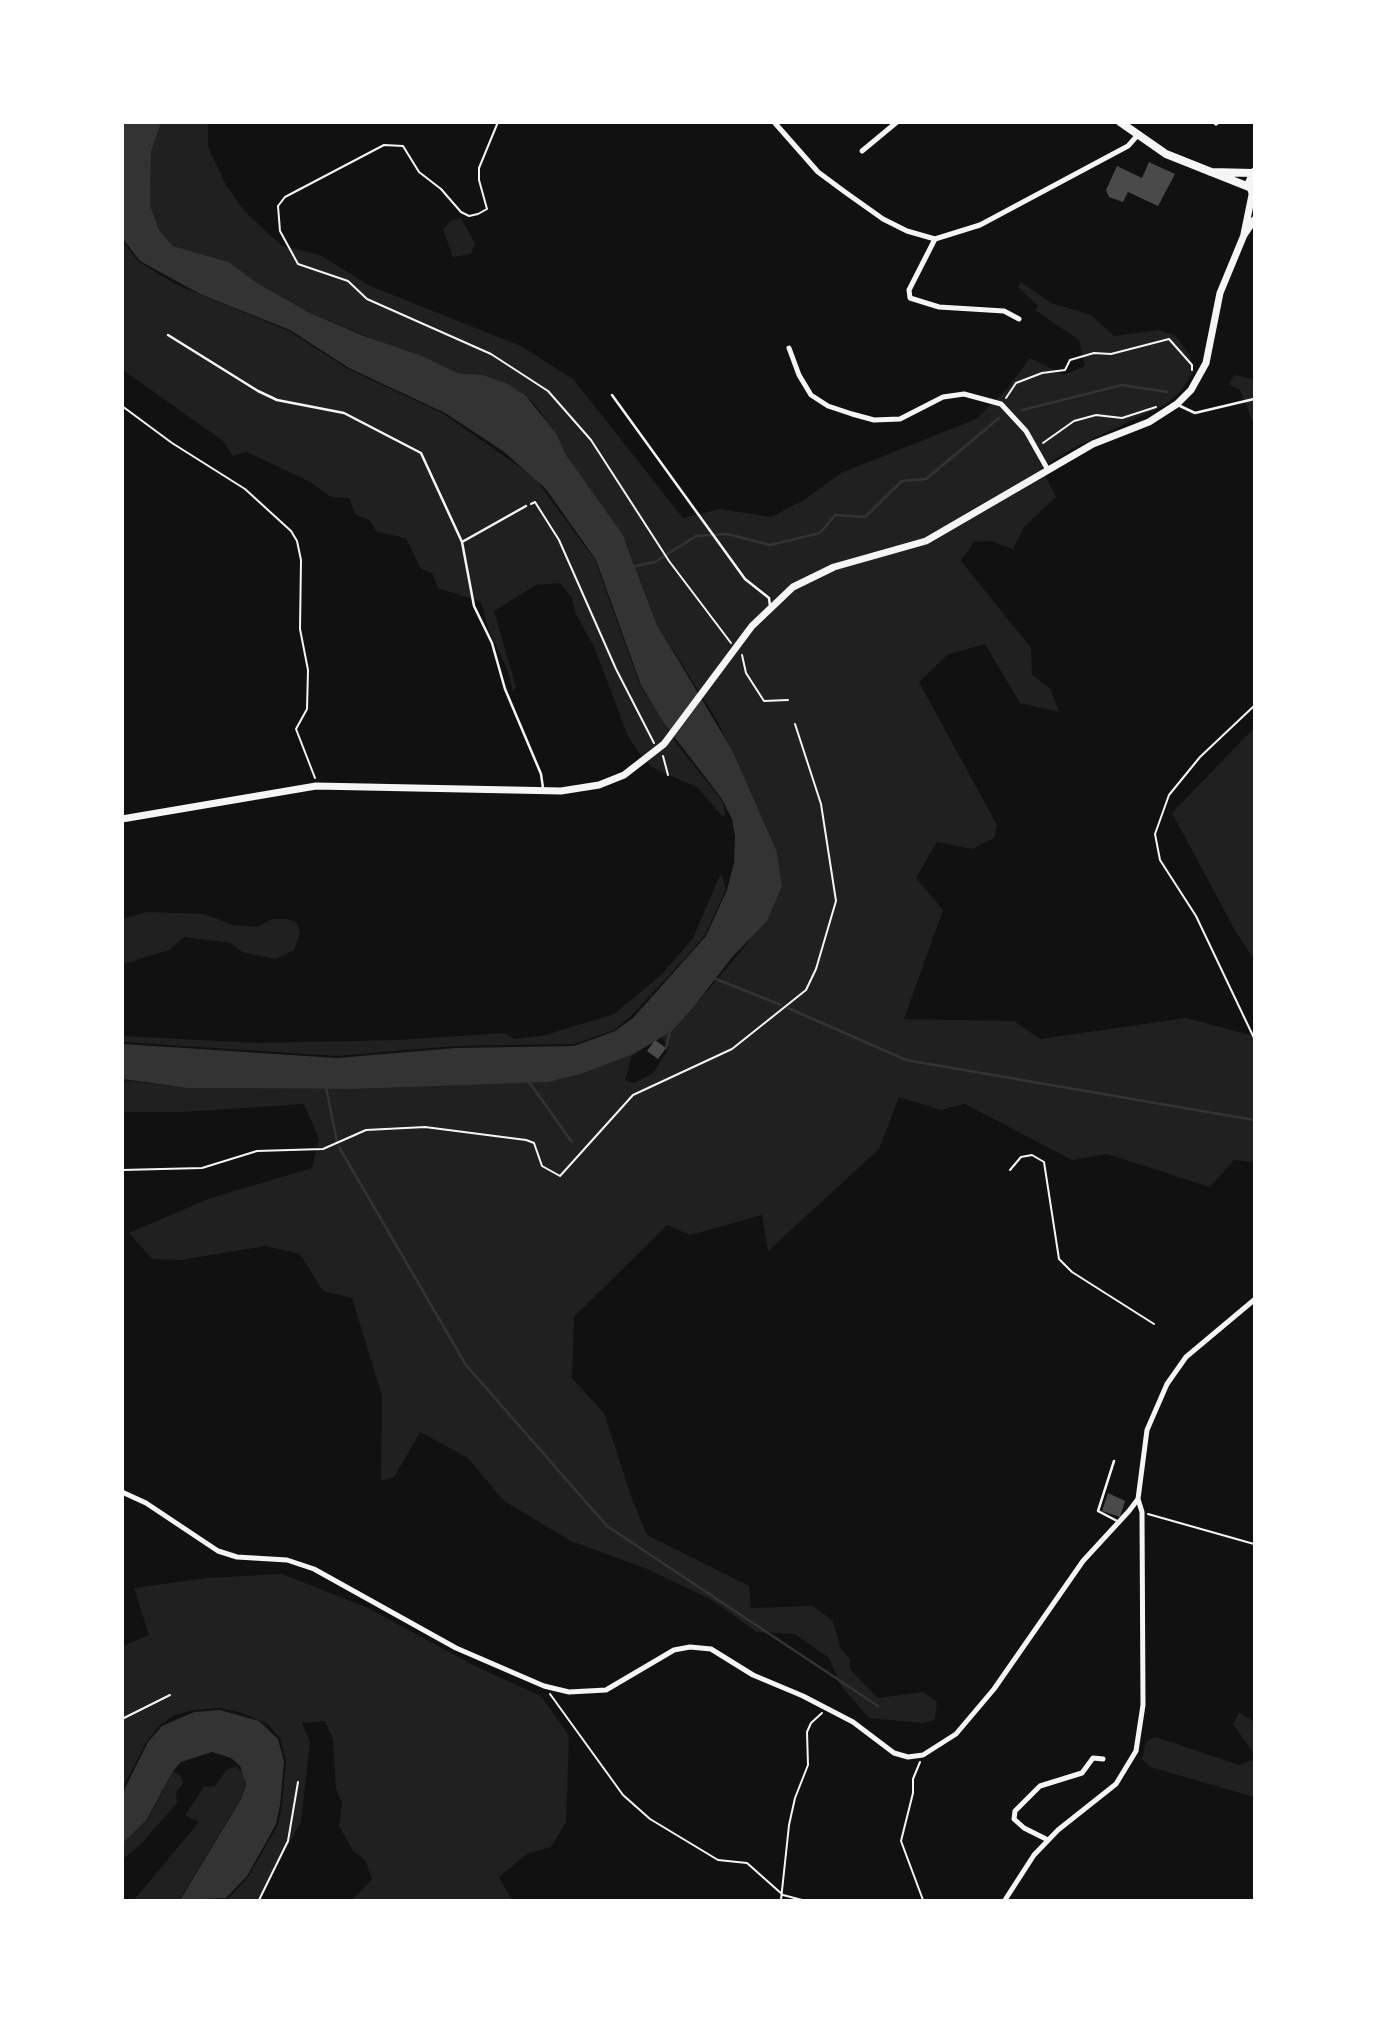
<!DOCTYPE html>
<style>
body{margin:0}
#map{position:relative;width:1377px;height:2023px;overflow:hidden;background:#111;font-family:"Work Sans",sans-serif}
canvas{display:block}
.frame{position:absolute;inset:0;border:124px solid #fff;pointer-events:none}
</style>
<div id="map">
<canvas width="1377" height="2023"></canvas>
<div class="frame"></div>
</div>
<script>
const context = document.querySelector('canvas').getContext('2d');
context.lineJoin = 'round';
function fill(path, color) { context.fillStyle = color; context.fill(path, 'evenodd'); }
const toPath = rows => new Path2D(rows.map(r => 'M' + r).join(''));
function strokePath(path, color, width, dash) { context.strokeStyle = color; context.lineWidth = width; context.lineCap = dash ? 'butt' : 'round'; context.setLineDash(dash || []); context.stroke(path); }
const green = toPath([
 [161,123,208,123,208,147,226,185,245,212,282,246,320,255,370,286,521,346,573,379,683,518,720,509,771,517,804,500,841,473,976,419,1006,390,1030,358,1064,375,1085,366,1079,340,1035,310,1038,306,1018,287,1021,282,1051,303,1091,315,1114,336,1159,330,1176,336,1190,356,1194,371,1180,392,1165,405,1073,448,1041,468,1056,497,1024,527,1013,549,991,541,974,542,961,561,1031,648,1032,675,1050,688,1059,712,1020,703,985,644,947,655,919,682,997,825,994,838,972,849,937,842,916,878,943,910,904,1019,1014,1021,1040,1039,1186,1018,1254,1036,1254,1162,1234,1160,1210,1187,1107,1154,1072,1160,965,1104,941,1110,899,1097,879,1149,768,1251,762,1215,690,1235,667,1225,574,1317,572,1378,604,1413,632,1499,647,1535,749,1586,751,1608,813,1606,833,1621,841,1649,850,1659,850,1669,878,1698,923,1692,937,1702,935,1720,923,1723,869,1718,841,1686,829,1658,795,1634,757,1632,710,1599,647,1569,571,1541,504,1501,468,1458,420,1432,394,1477,381,1481,382,1396,352,1298,323,1291,300,1254,266,1246,181,1260,152,1259,129,1233,208,1199,312,1168,319,1139,304,1104,182,1112,123,1112,122,1080,187,1088,355,1089,549,1082,581,1074,632,1055,625,1080,634,1083,653,1073,669,1048,661,1037,672,1031,692,1009,746,945,782,885,777,852,718,722,656,623,628,547,616,525,604,512,566,455,556,433,536,406,526,396,483,375,457,373,310,313,257,283,229,262,173,246,159,230,150,205,151,152],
 [461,218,475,243,471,254,453,257,443,229,451,221],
 [122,241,139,262,177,285,289,331,348,369,444,414,534,477,595,560,640,685,676,743,723,802,725,815,723,817,697,787,653,768,639,753,628,736,595,649,575,612,572,598,560,583,536,585,494,611,516,687,513,692,508,671,488,628,481,602,438,588,432,573,421,569,406,538,377,532,369,520,355,514,349,498,331,497,310,482,247,452,233,456,223,441,123,370],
 [1234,375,1254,379,1254,425,1240,390,1229,385],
 [1254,728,1254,959,1236,932,1172,813],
 [721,873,726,889,705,935,686,957,631,1016,614,1030,574,1044,455,1046,337,1056,123,1042,123,1036,256,1043,398,1040,504,1033,515,1039,546,1035,614,1014,662,974,693,938],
 [147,912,204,914,233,925,257,927,272,919,287,919,296,922,300,933,294,950,276,959,242,952,231,943,184,937,169,950,123,964,123,919],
 [282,1574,366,1607,475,1666,541,1696,569,1736,566,1822,551,1847,527,1854,499,1877,512,1900,352,1900,372,1879,365,1860,353,1851,339,1826,342,1803,336,1788,333,1739,325,1721,302,1723,310,1742,301,1822,257,1900,227,1900,248,1877,278,1825,282,1806,286,1761,280,1738,268,1724,239,1712,220,1708,193,1710,175,1715,161,1724,147,1741,123,1787,123,1646,149,1635,134,1588,207,1578],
 [1239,1712,1254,1722,1254,1754,1233,1724],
 [1156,1737,1239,1765,1254,1759,1254,1797,1150,1767,1142,1759,1146,1741],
 [237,1767,244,1775,245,1784,241,1798,179,1900,134,1900,199,1822,185,1815,204,1787,215,1786,227,1769],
 [173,1771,181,1776,183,1784,176,1792,177,1803,139,1846,123,1859,123,1843,147,1821]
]);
const water = toPath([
 [123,123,161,123,151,152,150,205,159,230,173,246,229,262,257,283,310,313,364,336,422,356,457,373,483,375,508,384,526,396,556,433,566,455,623,535,656,623,732,750,777,852,782,886,767,921,733,956,692,1009,672,1031,632,1055,581,1074,549,1082,355,1089,187,1088,123,1079,123,1044,337,1058,456,1048,574,1046,615,1031,633,1018,706,936,727,890,734,863,735,836,732,819,722,799,663,722,641,685,596,560,546,489,503,451,445,413,349,368,290,330,200,294,140,261,123,239],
 [220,1710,259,1721,278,1739,284,1761,280,1805,276,1824,264,1846,247,1876,226,1898,180,1900,241,1799,246,1784,240,1766,231,1758,212,1752,181,1762,173,1771,146,1821,123,1843,123,1792,148,1742,162,1726,194,1712]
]);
const stream = toPath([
 [1022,410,1122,385,1167,392],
 [631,567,655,562,696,536,727,534,770,545,820,533,835,515,865,517,902,481,926,479,999,418],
 [716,979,781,1005],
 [788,1008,906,1060,1254,1120],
 [666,1048,670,1031],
 [529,1082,572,1142],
 [326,1087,337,1142],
 [339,1147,466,1365,607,1526,878,1706]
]);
const building = toPath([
 [1149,162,1175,174,1158,206,1128,192,1123,202,1109,197,1106,190,1117,166,1142,178],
 [655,1040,666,1048,658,1059,647,1051],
 [1108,1493,1125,1501,1120,1517,1102,1511]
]);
const path = toPath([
 [498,122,479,168,479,180,487,209,478,214,469,216,461,212,441,189,419,172,403,146,384,145,285,197,278,206,280,231,298,264,348,281,367,299,491,354,548,391,591,440,669,561,731,643],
 [1006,398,1016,383,1042,373,1065,370,1070,360,1094,353,1111,354,1169,339,1192,365,1192,370],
 [122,406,172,443,245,489,291,531,297,541,301,560,300,629,308,670,307,709,296,729,315,778],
 [1043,443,1074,421,1096,415,1122,418,1156,407],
 [531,504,535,502,559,540,616,669,654,743],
 [742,655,746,673,764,701,788,700],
 [1254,706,1200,757,1169,795,1155,834,1160,860,1196,916,1254,1038],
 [663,756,668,775],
 [122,1170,202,1168,257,1151,323,1149,366,1130,425,1127,526,1140,534,1143,542,1166,560,1176,633,1095,732,1049,806,990,816,969,836,901,821,804,795,724],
 [1010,1170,1021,1157,1032,1155,1044,1162,1059,1259,1072,1272,1154,1324],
 [1148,1514,1254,1544],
 [550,1694,623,1795,650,1819,718,1860,747,1863,783,1895,802,1900],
 [122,1719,170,1695],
 [920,1762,913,1779,913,1793,901,1841,923,1900],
 [259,1900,288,1841,298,1782],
 [781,1900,789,1825,795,1798,808,1765,807,1732,811,1723,822,1713]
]);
const service = toPath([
 [168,335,258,391,277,400,344,413,421,453,462,542,474,606,492,643,505,689,541,774,543,788],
 [612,395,745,579,769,598,770,606],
 [1178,405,1195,413,1254,399],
 [462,542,526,506],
 [1114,1461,1098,1511,1119,1522]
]);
const minor = toPath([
 [774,122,818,172,845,192,883,219,907,231,935,239,980,225,1128,146,1136,137],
 [1216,123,1217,122],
 [862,151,897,122],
 [935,239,909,290,910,298,939,307,1004,311,1019,319],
 [789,348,799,375,811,395,828,406,852,414,874,420,900,419,943,397,964,394,1001,404,1026,431,1048,470],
 [122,1492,146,1503,218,1551,237,1557,287,1560,314,1569,456,1648,544,1686,569,1692,606,1690,674,1650,690,1647,711,1649,753,1675,803,1696,853,1722,894,1753,908,1757,923,1755,956,1734,994,1689,1083,1561,1129,1511,1138,1499,1147,1430,1167,1384,1186,1357,1254,1300],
 [1048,1840,1024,1828,1014,1819,1015,1811,1040,1786,1082,1773,1093,1758,1103,1759],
 [1005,1900,1034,1855,1058,1830,1116,1784,1136,1751,1143,1705,1142,1512,1138,1499]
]);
const tertiary = toPath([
 [1244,234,1252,195],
 [122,819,316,786,561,791,599,785,624,775,664,744,752,626,793,587,834,567,926,541,1093,444,1149,422,1177,404,1191,390,1206,363,1220,293,1244,235,1254,220]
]);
const secondary = toPath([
 [1120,122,1166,154,1249,187],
 [1211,172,1253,173],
 [1254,172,1249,183,1254,197]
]);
fill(green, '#202020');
fill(water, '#333');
strokePath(stream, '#333', 2.5);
fill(building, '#4a4a4a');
strokePath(path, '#f5f5f5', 2);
strokePath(service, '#f5f5f5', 2.5);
strokePath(minor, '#f5f5f5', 5);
strokePath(tertiary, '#f5f5f5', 7);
strokePath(secondary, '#f5f5f5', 8);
</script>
